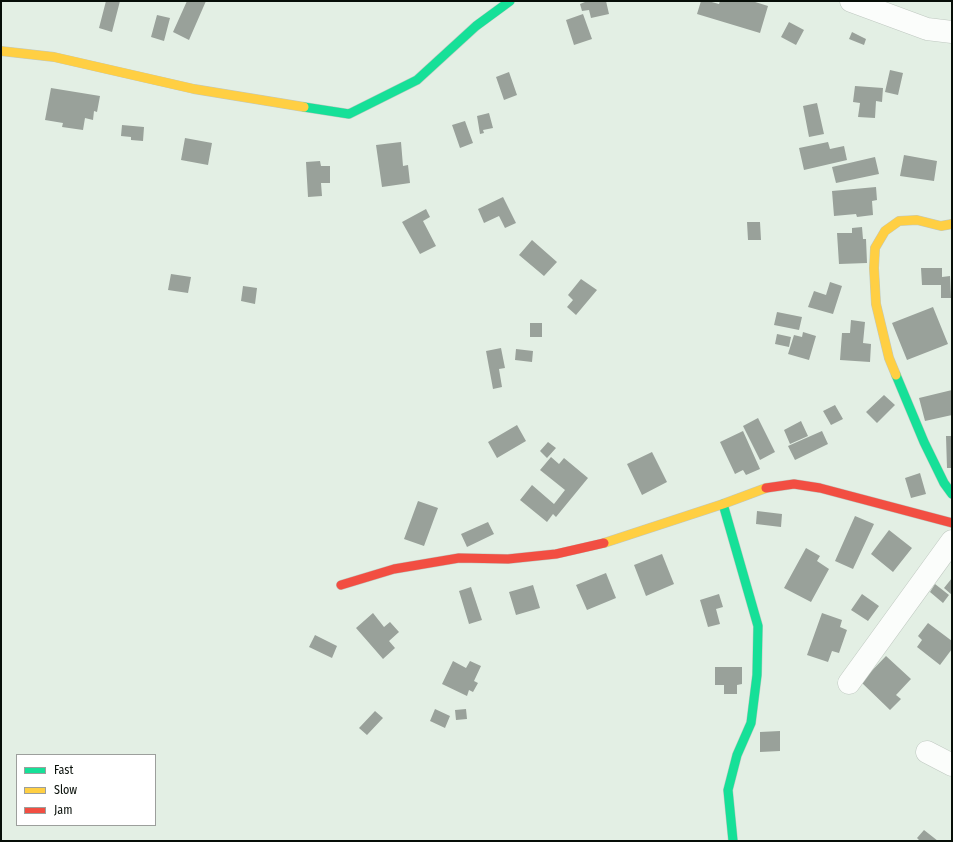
<!DOCTYPE html>
<style>
body{margin:0}
#map{position:relative;width:953px;height:842px;overflow:hidden;background:#e3efe4;font-family:"Fira Sans Condensed",sans-serif}
canvas{display:block}
.frame{position:absolute;inset:0;border:2px solid #070e08;pointer-events:none}
.legend{position:absolute;left:16px;top:754px;width:140px;height:72px;box-sizing:border-box;background:#fff;border:1px solid #9c9f9c;margin:0;padding:5px 7px;list-style:none;font-size:12px;color:#070e08}
.legend li{display:flex;align-items:center;gap:8px;height:20px}
.legend b{width:20px;border:1px solid #9c9f9c}
</style>
<div id="map">
<canvas width="953" height="842"></canvas>
<div class="frame"></div>
<ul class="legend">
<li><b style="height:5px;background:#16e098"></b>Fast</li>
<li><b style="height:5px;background:#ffcf43"></b>Slow</li>
<li><b style="height:5px;background:#f24e42"></b>Jam</li>
</ul>
</div>
<script>
const context = document.querySelector('canvas').getContext('2d');
context.lineJoin = 'round';
function fill(path, color) { context.fillStyle = color; context.fill(path, 'evenodd'); }
const toPath = rows => new Path2D(rows.map(r => 'M' + r).join(''));
function strokePath(path, color, width, dash) { context.strokeStyle = color; context.lineWidth = width; context.lineCap = dash ? 'butt' : 'round'; context.setLineDash(dash || []); context.stroke(path); }
const building = toPath([
 [106,1,120,1,112,32,99,28],
 [187,1,206,1,189,40,173,32],
 [585,1,606,1,609,14,591,18,589,10,582,11,580,4,585,2],
 [701,1,708,1,719,4,720,1,752,1,768,6,760,33,697,14],
 [583,14,592,39,574,45,566,20],
 [157,15,170,18,164,41,151,37],
 [789,22,804,30,796,45,781,37],
 [852,32,866,39,864,45,849,39],
 [890,70,903,73,898,95,885,92],
 [509,72,517,95,504,100,496,77],
 [855,86,883,88,882,102,876,101,875,118,858,117,860,103,853,102],
 [51,88,100,96,97,112,94,111,93,120,85,118,83,130,62,127,63,123,45,120],
 [817,103,824,134,809,137,803,106],
 [489,113,493,128,483,130,484,133,480,134,477,116],
 [465,121,473,143,460,148,452,125],
 [122,125,144,127,143,141,131,140,131,137,121,136],
 [185,138,212,143,208,165,181,160],
 [401,142,403,166,408,165,410,183,382,187,376,145],
 [828,142,830,149,844,146,847,160,804,170,799,148],
 [904,155,937,161,934,181,900,176],
 [875,157,879,174,836,183,832,167],
 [320,161,321,166,330,166,330,183,321,183,322,196,308,197,306,162],
 [876,187,877,200,872,201,873,215,857,217,856,214,834,216,832,191],
 [503,197,516,223,505,228,499,216,484,223,478,209],
 [426,209,430,217,423,221,436,246,420,254,402,222],
 [747,222,760,222,761,240,748,240],
 [862,227,863,239,866,239,867,263,839,264,837,233,852,233,852,228],
 [532,240,557,262,544,276,519,255],
 [921,268,942,268,942,277,950,276,951,298,941,298,941,285,922,285],
 [171,274,191,277,188,293,168,290],
 [581,279,597,290,576,315,567,307,573,300,568,295],
 [830,282,842,286,833,314,808,307,814,291,826,295],
 [243,286,257,288,255,304,241,301],
 [933,307,948,344,907,360,892,323],
 [777,312,802,317,799,330,774,325],
 [851,320,865,322,863,343,871,344,870,362,840,360,842,333,850,333],
 [530,323,542,323,542,337,530,337],
 [803,332,816,336,809,360,788,354,794,335,802,337],
 [777,334,791,337,789,347,775,344],
 [501,348,505,368,499,369,502,387,493,389,486,351],
 [516,349,533,351,532,362,515,360],
 [952,390,952,415,925,421,919,398],
 [884,395,895,405,877,423,866,412],
 [835,405,843,419,831,425,823,411],
 [758,418,775,452,760,460,743,426],
 [801,421,808,436,790,444,784,430],
 [517,425,526,441,497,458,488,442],
 [743,431,760,469,746,475,743,470,735,474,720,442],
 [822,431,828,444,795,460,788,446],
 [946,436,952,436,952,468,947,468],
 [548,442,556,448,547,458,540,451],
 [652,452,667,482,642,495,627,464],
 [551,457,559,464,564,458,588,478,556,517,553,514,547,522,520,500,532,485,554,504,565,490,540,470],
 [920,473,926,494,911,498,905,478],
 [418,501,438,508,424,546,404,539],
 [757,511,782,514,781,527,756,524],
 [855,516,874,524,853,569,835,561],
 [488,522,494,534,467,547,461,534],
 [889,530,912,548,893,572,871,554],
 [806,548,820,556,817,561,829,569,811,602,784,588],
 [662,554,674,584,646,596,634,565],
 [606,573,616,598,587,610,576,585],
 [952,578,952,595,944,588],
 [935,584,949,595,943,603,930,592],
 [533,585,540,608,516,615,509,592],
 [471,587,482,620,469,624,459,591],
 [719,594,723,607,716,609,720,624,708,627,700,600],
 [862,594,879,606,868,621,851,610],
 [373,613,384,627,390,622,399,632,389,641,395,648,383,659,356,628],
 [822,613,842,620,840,627,847,630,839,653,832,651,828,662,807,655],
 [928,623,952,641,952,649,940,665,917,647,922,640,918,636],
 [315,635,337,646,332,658,309,647],
 [886,656,911,679,896,695,901,699,890,710,861,682],
 [453,661,466,668,470,661,481,666,474,681,478,683,473,692,469,690,467,696,442,684],
 [715,667,742,667,742,684,737,685,737,694,724,694,724,685,715,685],
 [435,709,450,716,445,728,430,721],
 [466,709,467,719,456,720,455,710],
 [375,711,383,718,367,735,359,728],
 [780,731,780,751,760,752,760,732],
 [924,830,938,841,920,841,917,838]
]);
const street = toPath([
 [851,1,927,29,952,32],
 [849,683,952,541],
 [927,752,952,765]
]);
const fast = toPath([
 [304,107,349,114,417,80,476,26,510,1],
 [896,375,924,442,944,483,952,494],
 [723,504,758,626,757,675,751,723,737,755,728,790,733,841]
]);
const slow = toPath([
 [1,51,54,57,194,89,304,107],
 [896,375,889,358,876,304,874,268,875,248,885,231,899,221,917,220,941,226,952,224],
 [604,543,723,504,766,488]
]);
const jam = toPath([
 [766,488,794,484,820,488,952,523],
 [341,585,394,569,459,558,508,559,556,554,604,543]
]);
fill(building, '#99a19a');
strokePath(street, '#bfc8c0', 23);
strokePath(fast, '#bfc8c0', 10);
strokePath(slow, '#bfc8c0', 10);
strokePath(jam, '#bfc8c0', 10);
strokePath(street, '#fbfdfb', 22);
strokePath(fast, '#16e098', 9);
strokePath(slow, '#ffcf43', 9);
strokePath(jam, '#f24e42', 9);
</script>
